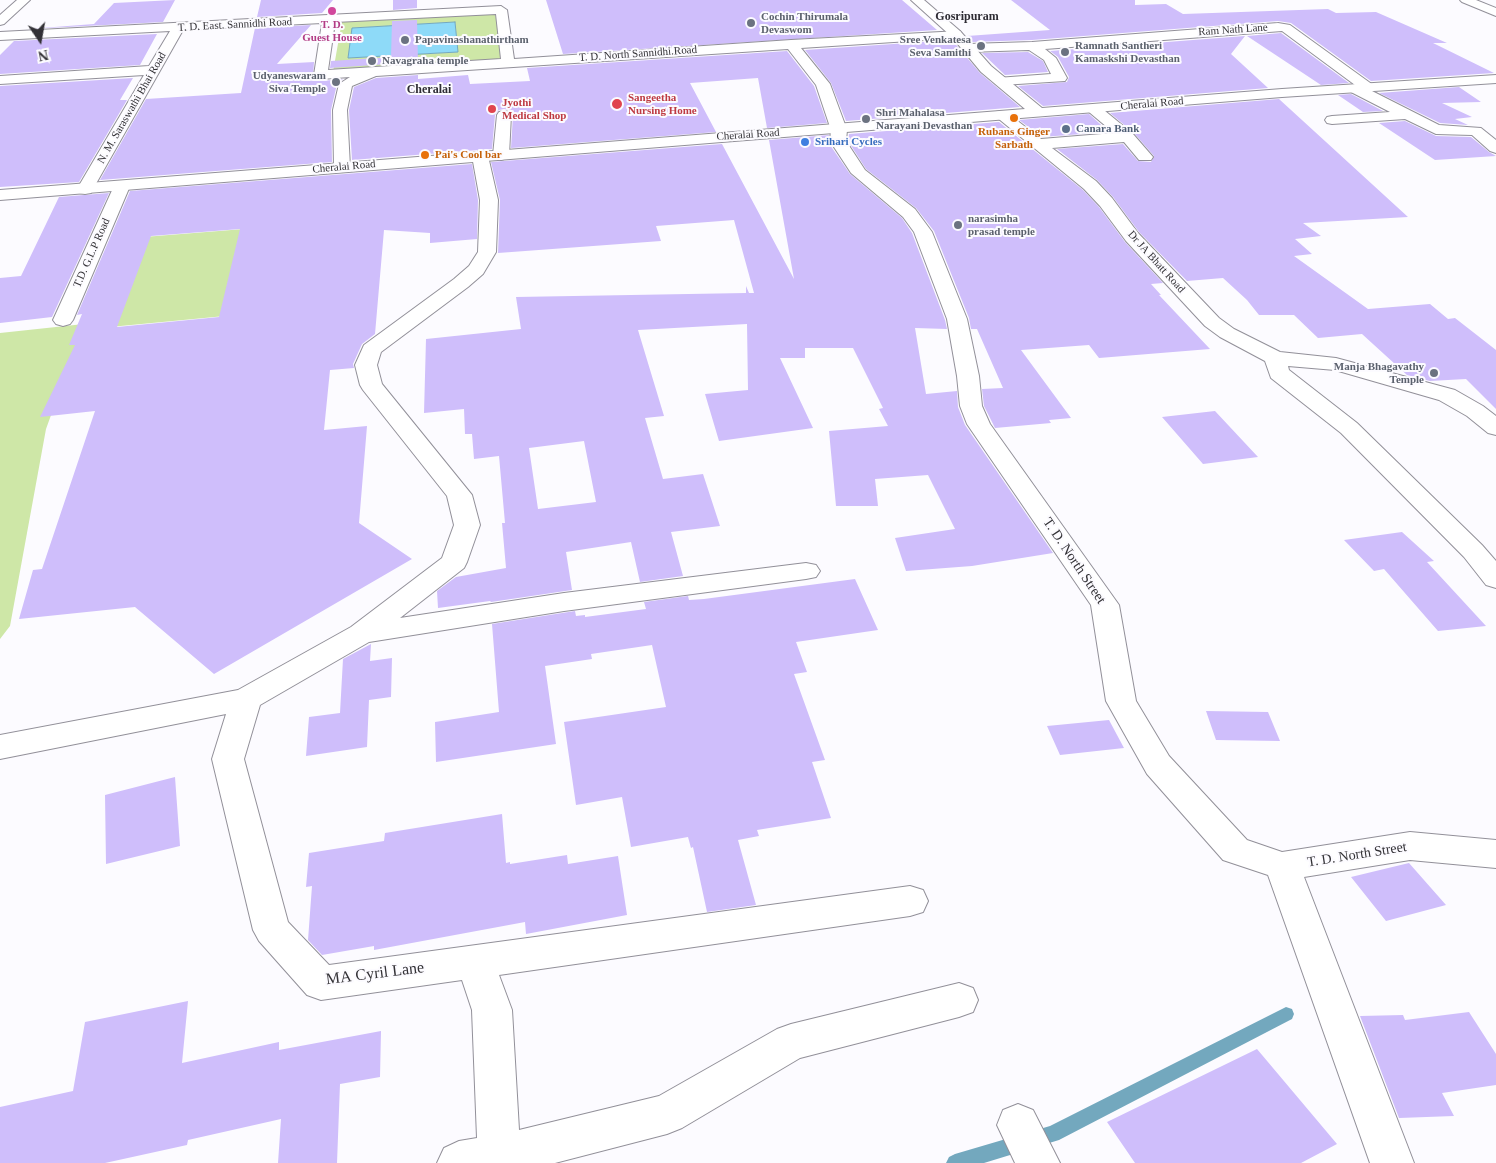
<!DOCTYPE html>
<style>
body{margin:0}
#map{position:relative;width:1496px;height:1163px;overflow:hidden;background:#fcfbff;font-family:"Times New Roman",serif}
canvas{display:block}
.north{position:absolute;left:15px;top:15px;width:50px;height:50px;-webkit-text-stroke:4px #fcfbff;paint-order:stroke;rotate:168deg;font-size:14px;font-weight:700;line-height:20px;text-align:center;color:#333236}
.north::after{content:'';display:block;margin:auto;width:18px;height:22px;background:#333236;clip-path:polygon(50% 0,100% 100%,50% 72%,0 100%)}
</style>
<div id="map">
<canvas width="1496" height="1163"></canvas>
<div class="north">N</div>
</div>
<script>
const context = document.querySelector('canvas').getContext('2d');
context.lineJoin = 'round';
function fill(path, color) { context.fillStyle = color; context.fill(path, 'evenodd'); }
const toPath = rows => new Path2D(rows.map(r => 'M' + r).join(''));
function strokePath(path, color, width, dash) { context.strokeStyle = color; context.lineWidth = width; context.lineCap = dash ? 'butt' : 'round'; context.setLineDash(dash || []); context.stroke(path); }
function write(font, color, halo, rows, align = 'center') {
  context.font = font + ' "Times New Roman",serif'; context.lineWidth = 4; context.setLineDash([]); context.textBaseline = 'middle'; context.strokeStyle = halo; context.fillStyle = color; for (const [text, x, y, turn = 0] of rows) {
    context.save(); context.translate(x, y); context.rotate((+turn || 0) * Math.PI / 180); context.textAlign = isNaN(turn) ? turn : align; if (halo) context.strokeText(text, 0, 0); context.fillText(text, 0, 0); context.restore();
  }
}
const green = toPath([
 [495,13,504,62,333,72,342,21],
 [455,22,458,52,348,58,353,28],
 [244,229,225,316,110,327,144,237],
 [84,324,46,429,10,626,0,639,0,333]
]);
const water = toPath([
 [455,22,458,52,348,58,352,28,455,22]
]);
const stream = toPath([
 [1286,1007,1292,1009,1294,1014,1292,1019,1059,1140,984,1163,946,1163,949,1157,955,1154,1050,1126,1286,1007]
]);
const building = toPath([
 [175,0,163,22,28,29,94,24,114,3],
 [261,0,333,0,322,13,257,17],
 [393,0,417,0,417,8,393,10],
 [546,0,902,0,937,30,563,54],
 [1011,0,1135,0,1135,5,1166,4,1183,14,1328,9,1336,13,1376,12,1447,43,1433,43,1494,73,1371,81,1291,23,1278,21,1032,40,972,42,967,36,1050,30],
 [417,20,418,62,330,68,331,61,391,57,392,21],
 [311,25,277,64,314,62,313,77,321,81,343,79,337,84,331,110,332,162,100,180,146,99,241,93,255,28],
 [1281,33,1349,83,1321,85,1247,36],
 [157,34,140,65,0,74,0,55,14,41],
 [1245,36,1231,54,1268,88,1043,106,1018,86,1067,82,1069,77,1058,57,1050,51],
 [952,40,980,73,1020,107,846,121,831,83,805,50],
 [787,51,814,86,827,123,767,128,758,78,690,83,716,132,511,148,513,115,509,110,504,109,499,110,495,115,492,149,352,160,349,110,354,87,376,78,418,75,418,79,468,75,470,84,530,81,527,68],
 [1028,52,1043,61,1048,72,1005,75,982,53],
 [133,78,120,100,127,100,79,182,0,187,0,86],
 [1459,87,1481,102,1442,103,1472,117,1455,119,1468,125,1440,123,1379,93],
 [1351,94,1383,111,1363,112,1338,95],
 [1279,99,1408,217,1303,223,1321,236,1295,239,1312,254,1294,256,1368,309,1430,304,1448,319,1455,318,1496,350,1496,409,1466,379,1430,381,1407,375,1362,334,1318,338,1294,315,1259,315,1247,300,1223,278,1187,281,1139,232,1113,197,1097,180,1057,149,1123,144,1138,161,1151,162,1154,156,1134,133,1110,113],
 [1089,114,1109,132,1042,137,1019,120],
 [1405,121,1436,136,1471,137,1489,152,1496,156,1435,160,1379,123],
 [999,122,1083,190,1099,207,1125,242,1163,283,1151,284,1161,295,1159,295,1210,349,1099,358,1089,345,1021,350,1071,418,1049,420,1051,423,995,428,984,406,982,389,1003,388,977,329,971,329,969,318,934,231,916,208,866,169,848,141,849,134],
 [829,135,828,142,850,174,902,218,912,233,945,320,947,329,915,328,926,394,957,391,958,407,965,425,1053,553,972,566,906,571,895,538,955,529,928,475,875,479,878,506,836,506,829,431,888,426,879,409,883,408,853,348,805,348,805,358,780,358,813,428,719,441,705,394,748,390,747,324,638,330,664,416,645,418,663,479,703,474,720,526,671,532,683,576,640,582,631,542,566,552,572,590,491,602,490,601,438,608,437,591,456,577,506,568,502,523,505,523,499,456,474,459,472,434,465,434,464,409,424,413,426,339,521,329,516,297,746,293,746,286,749,293,754,293,734,220,656,226,661,241,498,253,500,200,491,162,722,144,794,279,769,140],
 [584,441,596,502,538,509,529,448],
 [472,164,478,200,477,239,430,243,430,233,384,230,375,334,362,344,353,364,354,368,330,370,324,430,367,426,359,523,412,559,214,674,135,607,19,619,33,570,42,569,95,411,40,417,75,345,69,345,82,314,77,315,130,191],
 [240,229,219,317,117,327,151,236],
 [109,193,52,317,0,323,0,278,21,276,59,197],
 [1215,411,1258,457,1203,464,1162,417],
 [1402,532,1434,561,1427,562,1486,626,1438,631,1384,569,1374,571,1344,540],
 [855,579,878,630,796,642,807,672,794,674,825,760,812,762,831,818,757,830,759,836,738,840,756,905,707,912,693,847,691,848,688,837,631,847,622,797,576,805,564,722,666,707,652,645,591,654,592,659,545,666,556,744,436,762,435,722,499,712,492,624,575,611,576,616,585,615,585,617,646,609,644,602,688,596,689,600,704,599],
 [371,644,370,661,392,658,391,697,369,700,367,747,306,756,309,717,340,713,343,659],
 [1206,711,1268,712,1280,741,1216,740],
 [1109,720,1124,748,1060,755,1047,726],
 [175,777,180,846,106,864,105,795],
 [502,814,506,863,510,862,510,864,567,855,568,864,618,856,627,915,526,934,525,922,374,950,374,946,322,955,308,940,312,886,306,887,309,853,384,841,385,833],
 [1409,863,1446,905,1386,921,1351,877],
 [188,1001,182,1063,279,1042,279,1050,381,1031,380,1077,340,1084,337,1163,278,1163,281,1119,188,1140,187,1145,105,1163,0,1163,0,1107,73,1091,85,1022],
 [1469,1012,1496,1054,1496,1085,1442,1093,1454,1116,1399,1118,1360,1016,1403,1015,1405,1020],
 [1257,1049,1337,1144,1301,1163,1135,1163,1107,1122]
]);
const street = toPath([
 [1460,0,1476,0,1496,8,1496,16,1462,2,1460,0],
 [501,6,507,10,514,59,791,40,960,31,962,34,956,38,801,48,830,84,847,130,846,141,865,170,915,209,932,232,967,319,979,376,982,406,990,424,1119,605,1136,701,1169,756,1247,840,1282,852,1410,832,1496,840,1496,868,1410,860,1304,877,1414,1163,1370,1163,1268,875,1223,860,1147,774,1106,701,1091,605,967,424,960,406,957,376,947,319,914,232,903,217,851,173,830,141,831,130,816,85,788,49,376,76,352,86,347,110,350,167,348,170,342,172,336,170,334,167,333,110,339,84,350,77,321,79,314,75,322,23,183,30,93,189,91,193,85,194,79,193,77,189,144,75,0,84,0,76,149,66,170,31,0,40,0,32,501,6],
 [496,14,501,59,328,70,335,22,496,14],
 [1278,23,1290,25,1373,85,1375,88,1372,91,1439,125,1481,128,1496,140,1496,153,1490,151,1472,135,1436,134,1405,119,1332,124,1327,123,1325,120,1327,117,1332,116,1390,112,1351,92,1349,89,1355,85,1282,31,1045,49,1056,58,1067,78,1065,81,1002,85,997,84,995,81,997,78,1051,74,1044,60,1029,50,968,52,962,48,968,44,1032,42,1278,23],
 [1094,105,1099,106,1133,134,1153,157,1151,160,1139,160,1124,142,1052,148,1096,181,1112,198,1138,233,1219,318,1234,329,1280,352,1336,358,1455,390,1483,406,1496,416,1496,435,1488,433,1467,416,1439,400,1335,370,1288,366,1289,370,1357,423,1482,545,1496,561,1496,588,1486,585,1464,557,1341,433,1271,378,1265,361,1220,337,1205,326,1126,241,1100,206,1084,189,994,115,996,112,1001,111,1006,112,1041,139,1114,133,1089,112,1087,109,1089,106,1094,105],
 [504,111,509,112,511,115,509,155,507,158,501,160,495,158,493,155,497,115,499,112,504,111],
 [480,151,486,153,488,156,498,200,496,252,483,274,468,287,381,352,377,365,382,384,472,495,480,525,467,562,464,568,400,618,564,593,806,563,816,565,820,571,816,577,806,579,564,611,369,642,260,705,244,759,288,922,329,965,910,886,923,890,928,901,923,912,910,916,499,975,512,1010,519,1130,659,1096,777,1029,791,1024,959,983,973,988,978,1000,973,1012,959,1017,800,1058,682,1128,667,1134,555,1163,437,1163,444,1148,459,1141,477,1138,472,1010,462,980,321,1000,307,995,259,941,253,930,212,759,226,714,0,759,0,735,238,690,351,627,442,558,454,525,447,496,363,390,360,385,355,365,364,345,454,279,469,266,478,252,480,200,472,156,474,153,480,151],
 [122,181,128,182,130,186,73,320,70,324,63,326,56,324,53,320,114,186,116,182,122,181],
 [1018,1104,1033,1110,1060,1163,1015,1163,997,1125,1003,1110,1018,1104]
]);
const secondary = toPath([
 [17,0,30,0,4,24,0,25,0,15,17,0],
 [911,0,924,0,960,31,991,66,1042,108,1282,89,1496,75,1496,83,1282,97,0,200,0,190,1025,109,981,72,952,37,911,0]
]);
const markers = [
 [332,11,5,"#d1479c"],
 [751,23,5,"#6b7280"],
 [405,40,5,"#6b7280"],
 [981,46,5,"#6b7280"],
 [1065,52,5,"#6b7280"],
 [372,61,5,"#6b7280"],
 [336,82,5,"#6b7280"],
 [617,104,6,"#e0444e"],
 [492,109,5,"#e0444e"],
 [1014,118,5,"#e8710a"],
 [866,119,5,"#6b7280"],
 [1066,129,5,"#5c6f8a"],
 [805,142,5,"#3f7fe0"],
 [425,155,5,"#e8710a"],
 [958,225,5,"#6b7280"],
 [1434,373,5,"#6b7280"]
];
const farWorshipnames = [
 ["Cochin Thirumala",761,17],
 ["Devaswom",761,30],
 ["Papavinashanathirtham",415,40],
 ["Sree Venkatesa",971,40,"right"],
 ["Seva Samithi",971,53,"right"],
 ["Ramnath Santheri",1075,46],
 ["Kamaskshi Devasthan",1075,59],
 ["Navagraha temple",382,61],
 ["Udyaneswaram",326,76,"right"],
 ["Siva Temple",326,89,"right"],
 ["Shri Mahalasa",876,113],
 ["Narayani Devasthan",876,126],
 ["narasimha",968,219],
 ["prasad temple",968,232],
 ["Manja Bhagavathy",1424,367,"right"],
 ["Temple",1424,380,"right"]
];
const farStreetnames = [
 ["T. D. East. Sannidhi Road",235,25,-3],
 ["Ram Nath Lane",1233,30,-4],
 ["T. D. North Sannidhi.Road",638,54,-4],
 ["Cheralai Road",1152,104,-5],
 ["N. M. Saraswathi Bhai Road",132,108,-60],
 ["Cheralai Road",748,135,-4],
 ["Cheralai Road",344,167,-5],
 ["T.D. G.L.P Road",92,253,-66],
 ["Dr JA Bhatt Road",1156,262,48]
];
const farHotelnames = [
 ["T. D.",332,25],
 ["Guest House",332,38]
];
const farHealthnames = [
 ["Sangeetha",628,98],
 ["Nursing Home",628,111],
 ["Jyothi",502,103],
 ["Medical Shop",502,116]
];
const farServicenames = [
 ["Canara Bank",1076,129]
];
const farFoodnames = [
 ["Rubans Ginger",1014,132],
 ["Sarbath",1014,145],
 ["Pai's Cool bar",435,155,"left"]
];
const farShopnames = [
 ["Srihari Cycles",815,142]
];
const farNeighbourhoodnames = [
 ["Gosripuram",967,17],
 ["Cheralai",429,90]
];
const streetNames = [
 ["T. D. North Street",1074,561,56],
 ["T. D. North Street",1357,855,-9]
];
const nearStreetnames = [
 ["MA Cyril Lane",375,974,-7]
];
fill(green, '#cee7a7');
fill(water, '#8edaf8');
strokePath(water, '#73a8be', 1);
fill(stream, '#73a8be');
fill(building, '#cfbefb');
strokePath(street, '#929099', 2);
strokePath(secondary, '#929099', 2);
fill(street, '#fff');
fill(secondary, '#fff');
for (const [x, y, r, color] of markers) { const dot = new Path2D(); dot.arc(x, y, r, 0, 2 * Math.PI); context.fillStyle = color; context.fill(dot); strokePath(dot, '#fcfbff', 2); }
write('bold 11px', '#5b616d', '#fcfbff', farWorshipnames, 'left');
write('11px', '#333236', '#fcfbff', farStreetnames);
write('bold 11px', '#b23c85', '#fcfbff', farHotelnames);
write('bold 11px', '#be3a42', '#fcfbff', farHealthnames, 'left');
write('bold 11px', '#4e5e75', '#fcfbff', farServicenames, 'left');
write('bold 11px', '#c56008', '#fcfbff', farFoodnames);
write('bold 11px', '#366cbe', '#fcfbff', farShopnames, 'left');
write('bold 12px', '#2e2c34', '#fcfbff', farNeighbourhoodnames);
write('14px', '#333236', '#fcfbff', streetNames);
write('16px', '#333236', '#fcfbff', nearStreetnames);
</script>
